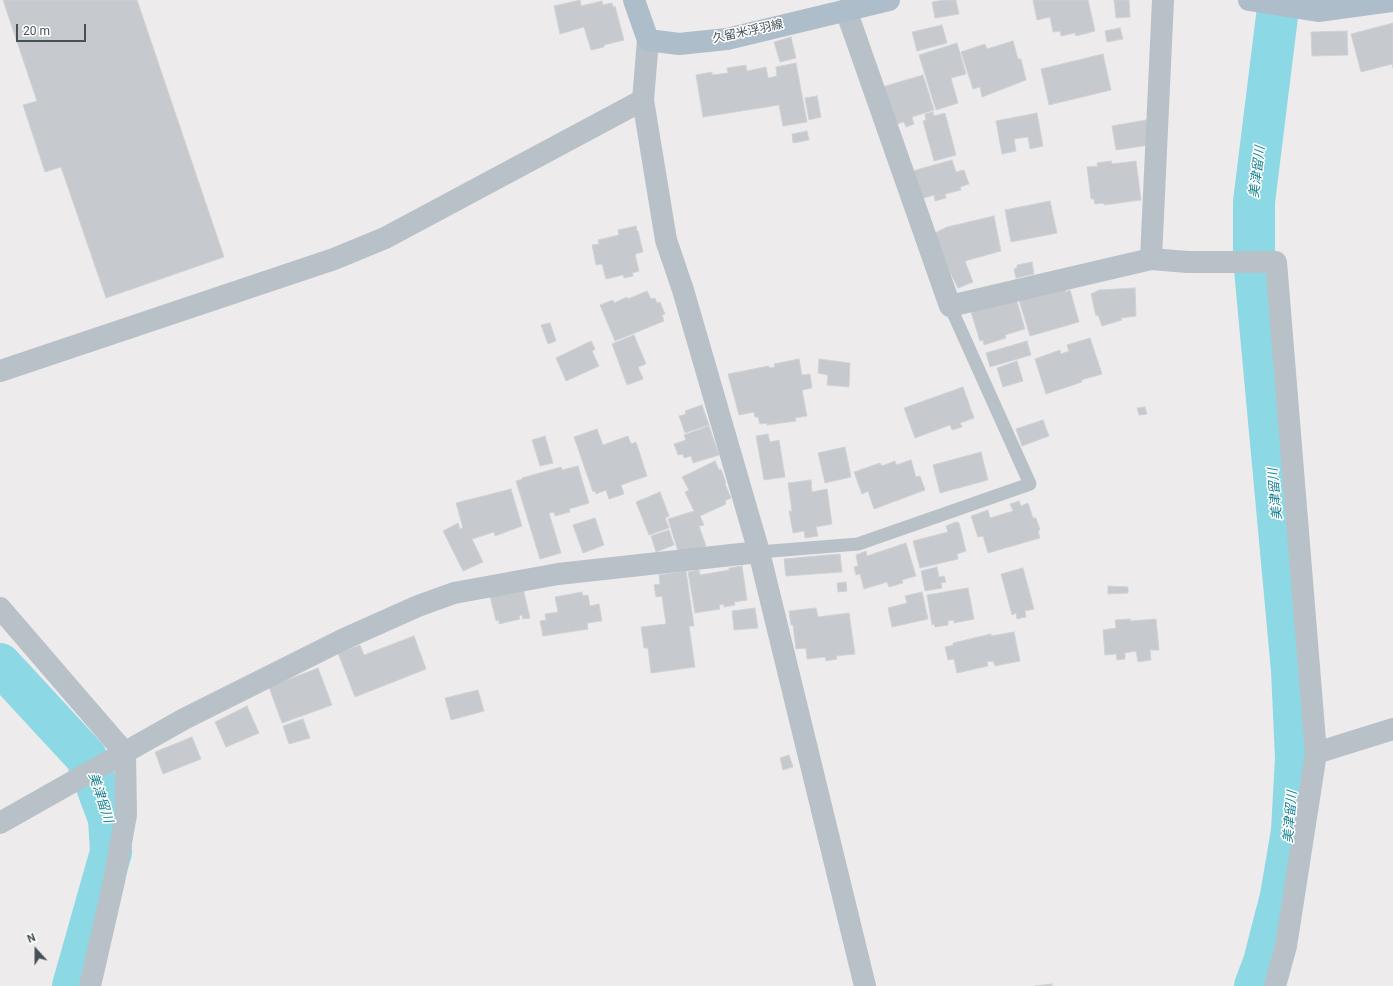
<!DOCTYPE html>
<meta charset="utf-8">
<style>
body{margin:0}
#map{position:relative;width:1393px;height:986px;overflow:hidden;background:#eeebec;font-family:Roboto,sans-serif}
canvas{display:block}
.north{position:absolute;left:16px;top:930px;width:40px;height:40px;-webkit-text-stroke:3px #fff;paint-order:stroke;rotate:339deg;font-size:11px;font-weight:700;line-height:16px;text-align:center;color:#455057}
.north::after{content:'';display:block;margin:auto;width:14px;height:18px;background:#455057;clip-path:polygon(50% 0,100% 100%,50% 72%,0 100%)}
.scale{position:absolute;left:16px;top:24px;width:70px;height:18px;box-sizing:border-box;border:2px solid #455057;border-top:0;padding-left:5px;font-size:12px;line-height:14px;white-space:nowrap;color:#455057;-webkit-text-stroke:3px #fff;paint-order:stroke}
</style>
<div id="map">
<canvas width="1393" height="986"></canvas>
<div class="north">N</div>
<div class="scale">20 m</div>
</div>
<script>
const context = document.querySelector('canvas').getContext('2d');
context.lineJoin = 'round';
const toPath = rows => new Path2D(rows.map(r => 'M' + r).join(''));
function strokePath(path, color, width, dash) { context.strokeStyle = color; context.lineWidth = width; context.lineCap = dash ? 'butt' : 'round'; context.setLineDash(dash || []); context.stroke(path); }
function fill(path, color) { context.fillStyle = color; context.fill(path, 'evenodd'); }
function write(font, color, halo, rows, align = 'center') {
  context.font = font + ' Roboto,"Noto Sans JP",sans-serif'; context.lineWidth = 3; context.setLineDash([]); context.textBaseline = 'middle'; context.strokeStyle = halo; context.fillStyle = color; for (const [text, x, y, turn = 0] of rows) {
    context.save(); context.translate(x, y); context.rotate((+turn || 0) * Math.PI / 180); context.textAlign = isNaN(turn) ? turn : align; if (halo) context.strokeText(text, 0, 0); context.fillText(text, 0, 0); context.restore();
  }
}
const river = toPath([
 [0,664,86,757,109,819,111,852,73,986],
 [1255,986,1264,962,1281,896,1292,831,1296,758,1292,670,1254,258,1254,202,1279,0]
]);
const building = toPath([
 [3,0,137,0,224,257,106,298,61,167,45,172,23,105,37,101,3,0],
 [580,0,581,6,602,1,603,5,612,3,613,7,615,6,624,40,604,45,604,47,591,50,584,27,560,34,554,6,580,0],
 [945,0,956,0,959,14,935,18,932,2,945,0],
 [1033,0,1088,0,1095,31,1076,36,1075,33,1061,36,1060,31,1053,32,1050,17,1037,20,1033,0],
 [1114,0,1129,0,1130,17,1116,18,1114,0],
 [1393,23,1393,68,1392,64,1361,72,1351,34,1393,23],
 [942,25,947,43,917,51,912,32,942,25],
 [1120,28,1123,39,1107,42,1105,31,1120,28],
 [1347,31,1348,55,1312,56,1311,32,1347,31],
 [791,37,796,58,780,62,774,42,791,37],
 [1013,41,1018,59,1021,59,1026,80,982,97,980,87,973,89,961,52,985,44,987,49,1013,41],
 [957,43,966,74,951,78,958,103,936,110,919,55,957,43],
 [1103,54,1111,90,1049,105,1041,69,1103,54],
 [796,63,807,122,783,126,779,105,703,117,696,75,712,72,712,75,728,73,727,68,746,65,747,71,766,67,768,78,777,76,776,67,796,63],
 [923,75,934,110,912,117,914,124,906,127,904,122,894,125,879,88,923,75],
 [817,96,821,117,809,120,805,98,817,96],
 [933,112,934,116,945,113,956,155,934,161,923,121,926,120,925,114,933,112],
 [1037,113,1043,146,1030,149,1028,137,1014,139,1016,151,1002,154,996,121,1037,113],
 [1146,120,1150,145,1116,150,1112,126,1146,120],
 [807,131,809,140,793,143,792,134,807,131],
 [952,160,956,172,964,170,969,184,960,187,961,190,945,194,946,198,935,201,934,195,917,200,909,172,952,160],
 [1111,161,1112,164,1136,161,1141,200,1104,205,1104,203,1095,204,1094,199,1091,199,1087,167,1098,166,1097,163,1111,161],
 [1050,201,1057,233,1011,242,1005,210,1050,201],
 [994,216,1001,251,965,261,973,282,958,288,931,235,947,227,994,216],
 [636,226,637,231,638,231,643,252,635,254,639,271,632,273,633,276,624,278,623,275,606,279,602,264,596,265,592,245,599,244,598,240,619,235,618,230,636,226],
 [1032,262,1034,274,1016,278,1014,269,1017,268,1017,265,1032,262],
 [1065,287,1066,292,1070,290,1079,322,1030,336,1019,300,1065,287],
 [1135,288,1136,316,1121,318,1122,320,1102,326,1098,315,1096,316,1091,294,1099,290,1135,288],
 [647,291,651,299,655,298,657,303,660,302,665,314,662,315,664,321,615,341,600,305,613,300,614,303,627,297,628,299,647,291],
 [1016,298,1025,329,1005,335,1006,338,984,345,983,340,980,341,971,312,1016,298],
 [550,323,556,341,548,344,541,325,550,323],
 [634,335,646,364,638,367,643,379,627,385,612,344,634,335],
 [1090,338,1102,374,1081,380,1082,382,1046,394,1035,359,1060,350,1061,354,1069,351,1067,345,1090,338],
 [591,341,595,349,592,351,599,366,566,381,556,358,591,341],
 [1027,341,1031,355,990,367,986,353,1027,341],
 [799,359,802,375,810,374,812,388,802,390,807,416,795,418,796,421,767,425,767,423,760,424,758,417,755,417,754,412,739,415,728,374,769,366,769,368,775,367,774,364,799,359],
 [819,359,850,363,849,387,827,385,828,375,818,373,819,359],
 [1017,361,1023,381,1003,387,997,368,1017,361],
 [963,387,974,418,960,423,962,427,952,430,950,425,915,438,904,408,963,387],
 [702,405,709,425,685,433,679,416,686,414,685,411,702,405],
 [1145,407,1147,414,1139,415,1137,408,1145,407],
 [1043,420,1049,436,1022,446,1016,429,1043,420],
 [709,426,719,455,693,463,691,456,684,458,683,454,678,455,674,444,686,440,684,435,709,426],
 [597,429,603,445,628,436,631,444,636,442,647,476,621,485,624,494,609,499,606,490,596,494,595,491,593,492,574,437,597,429],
 [768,434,770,442,779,440,785,477,764,480,756,436,768,434],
 [545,436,553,463,540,466,532,440,545,436],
 [845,447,851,477,825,483,818,453,845,447],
 [981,452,988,480,940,493,933,465,981,452],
 [911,460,916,477,920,476,925,490,874,509,868,491,862,494,854,472,880,463,882,466,895,461,896,465,911,460],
 [715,461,719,470,721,469,726,483,725,484,731,498,725,501,726,504,700,516,704,525,699,526,706,546,679,554,668,519,694,511,685,492,689,490,682,477,715,461],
 [578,466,589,503,569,509,570,512,555,516,554,512,549,513,561,553,540,559,516,481,523,479,522,478,561,467,562,470,578,466],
 [811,480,812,492,827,489,832,524,816,527,818,536,805,538,804,531,793,533,789,511,792,511,788,483,811,480],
 [511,489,522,526,495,536,494,532,472,539,483,562,463,571,443,531,458,523,460,529,463,528,456,503,511,489],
 [660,492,669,516,665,518,669,528,649,535,636,502,660,492],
 [1019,501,1021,506,1028,503,1033,518,1036,518,1040,530,1038,531,1040,538,988,553,983,536,978,537,971,516,988,510,990,518,1013,511,1010,504,1019,501],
 [595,518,604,545,583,553,573,525,595,518],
 [956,522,959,523,966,551,957,554,958,559,920,568,913,541,948,532,946,526,956,522],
 [669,530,674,545,656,552,651,536,669,530],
 [906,543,916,576,902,580,903,583,889,587,887,582,864,589,860,574,856,575,854,567,858,566,856,555,866,551,867,556,906,543],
 [840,554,842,572,786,576,784,559,840,554],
 [742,566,747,600,734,602,735,605,724,607,724,604,719,605,720,609,695,613,688,572,699,570,700,575,729,570,729,568,742,566],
 [937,567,939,577,944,576,946,582,941,583,942,588,925,591,921,571,937,567],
 [1023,568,1034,609,1025,611,1026,617,1017,619,1016,613,1012,615,1001,574,1023,568],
 [686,571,694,626,689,626,695,667,651,673,648,648,644,648,641,627,666,624,662,596,656,597,654,585,660,584,659,575,686,571],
 [846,582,847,591,838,592,837,583,846,582],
 [1108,586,1128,587,1128,593,1108,594,1108,586],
 [523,588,530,618,523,619,522,615,519,616,520,619,499,624,499,620,496,621,490,596,523,588],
 [968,588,974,619,954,623,954,620,948,621,948,625,935,627,934,624,932,625,927,595,968,588],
 [582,592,583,596,588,595,590,606,599,604,602,621,587,623,588,629,543,636,540,621,546,620,545,614,558,612,555,597,582,592],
 [922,592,928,619,892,627,888,608,907,603,905,596,922,592],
 [755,608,758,628,734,630,732,611,755,608],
 [816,608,818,617,849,613,855,654,836,656,837,659,826,661,825,657,807,659,806,648,796,649,793,625,791,625,789,611,816,608],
 [1130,619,1130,621,1156,619,1159,650,1150,650,1151,660,1138,662,1136,651,1125,653,1125,659,1117,660,1116,654,1105,655,1103,630,1116,628,1115,620,1130,619],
 [1014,632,1020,661,995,666,993,661,987,662,988,666,957,673,954,659,948,660,945,647,953,645,953,643,991,634,991,636,1014,632],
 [414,636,426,669,355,697,338,653,360,645,364,655,414,636],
 [318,668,332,705,282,723,269,687,318,668],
 [478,690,484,711,451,720,445,698,478,690],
 [247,706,259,733,226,747,215,722,247,706],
 [303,719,310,738,289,744,283,726,303,719],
 [192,737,201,759,163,774,155,752,192,737],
 [789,755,793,767,783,770,780,758,789,755],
 [1052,984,1052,986,1035,986,1052,984]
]);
const lane = toPath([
 [759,552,858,544,1030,484,950,306]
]);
const street = toPath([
 [846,10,950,306,1151,259,1187,262,1276,262,1316,753,1286,946,1275,986],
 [648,40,643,100,666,240,683,290,759,552,865,986],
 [1151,259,1163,0],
 [0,371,334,259,385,238,643,100],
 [0,608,125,753,126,815,114,881,90,986],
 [1316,753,1393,729],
 [0,823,184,719,344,639,418,606,454,593,558,574,759,552]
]);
const primary = toPath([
 [634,0,648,40,679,44,727,39,889,0],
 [1249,0,1318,11,1393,1]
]);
const streetNames = [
 ["久留米浮羽線",748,32,-12]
];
const waterNames = [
 ["美津留川",1258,172,-83],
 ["美津留川",1276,494,-95],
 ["美津留川",100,798,72],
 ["美津留川",1291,817,-85]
];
strokePath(river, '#8cd8e4', 42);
fill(building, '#c6c9ce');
strokePath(building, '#d0d2d7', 1);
strokePath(lane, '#b8c1c7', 13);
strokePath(street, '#b8c1c7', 22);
strokePath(primary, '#adbdc9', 22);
write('12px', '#455057', '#fff', streetNames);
write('italic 13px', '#178192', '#fff', waterNames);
</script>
